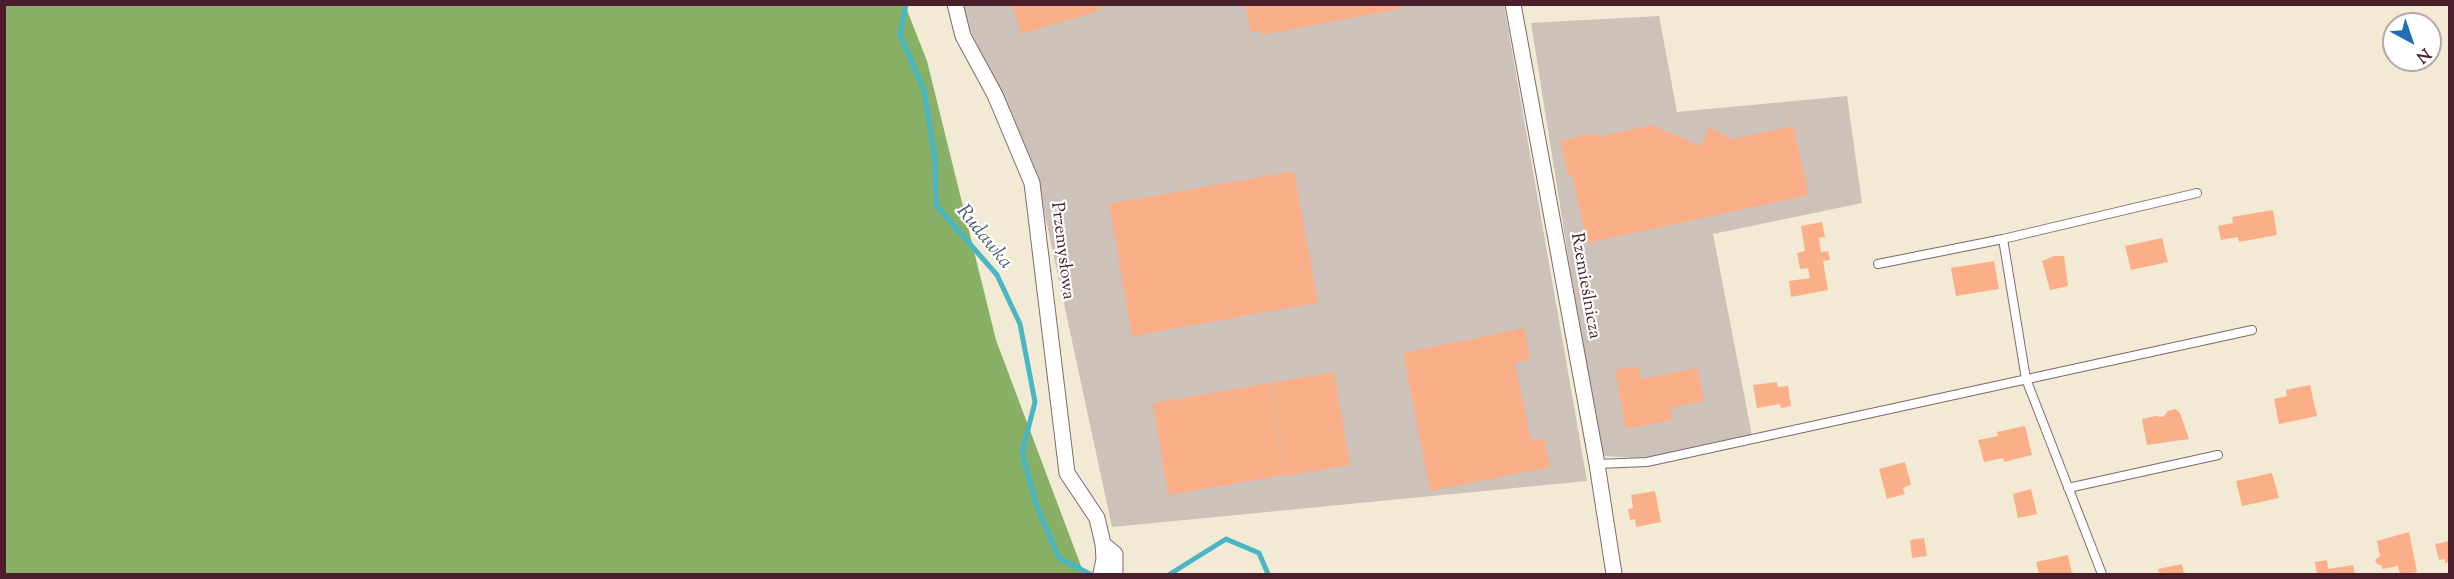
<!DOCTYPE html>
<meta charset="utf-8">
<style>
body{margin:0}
#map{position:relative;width:2454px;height:579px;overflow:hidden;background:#f2ead4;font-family:"Sorts Mill Goudy",serif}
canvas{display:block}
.frame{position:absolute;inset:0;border:6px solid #4a1f2b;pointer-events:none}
.north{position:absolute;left:2382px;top:12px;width:60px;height:60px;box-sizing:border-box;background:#fff;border:2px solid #b7a5aa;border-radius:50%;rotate:140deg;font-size:16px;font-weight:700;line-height:24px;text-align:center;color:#4a1f2b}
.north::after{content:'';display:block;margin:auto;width:21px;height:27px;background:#1f6fb2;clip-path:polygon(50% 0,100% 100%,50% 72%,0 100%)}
</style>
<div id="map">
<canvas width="2454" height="579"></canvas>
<div class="frame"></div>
<div class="north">N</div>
</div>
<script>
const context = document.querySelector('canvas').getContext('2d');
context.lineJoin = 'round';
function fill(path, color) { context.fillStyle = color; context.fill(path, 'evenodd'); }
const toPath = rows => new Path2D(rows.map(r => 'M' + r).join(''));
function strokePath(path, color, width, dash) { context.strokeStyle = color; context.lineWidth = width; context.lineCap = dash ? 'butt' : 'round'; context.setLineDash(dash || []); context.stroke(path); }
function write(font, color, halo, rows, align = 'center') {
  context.font = font + ' "Sorts Mill Goudy",serif'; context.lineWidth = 4.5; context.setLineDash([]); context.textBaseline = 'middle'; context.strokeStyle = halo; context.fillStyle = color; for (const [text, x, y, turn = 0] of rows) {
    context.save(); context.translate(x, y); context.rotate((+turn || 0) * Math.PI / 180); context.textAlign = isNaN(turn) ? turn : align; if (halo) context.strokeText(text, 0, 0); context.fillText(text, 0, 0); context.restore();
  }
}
const industrial = toPath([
 [963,5,1504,5,1587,481,1112,527,1037,178,999,89,969,28],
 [1659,16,1677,112,1847,96,1862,203,1713,234,1752,436,1647,458,1600,456,1531,23]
]);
const forest = toPath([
 [4,5,905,5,927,61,996,340,1084,574,5,574]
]);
const stream = toPath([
 [906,4,900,35,924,90,935,161,936,205,997,275,1020,324,1035,402,1022,453,1037,507,1059,558,1090,574],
 [1170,574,1226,539,1259,553,1268,574]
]);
const building = toPath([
 [1012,4,1097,4,1099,11,1021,34],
 [1245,4,1399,4,1399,9,1261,35,1261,31,1251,32],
 [1652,125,1701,146,1709,127,1732,139,1793,126,1809,195,1587,243,1572,175,1568,176,1560,141,1595,133,1596,137],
 [1294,171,1318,303,1132,336,1109,204],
 [2273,210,2277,235,2239,242,2238,237,2221,240,2218,226,2233,223,2232,217],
 [1822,222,1825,237,1819,238,1821,252,1828,251,1830,260,1823,261,1828,290,1791,297,1789,281,1810,278,1808,268,1800,269,1797,253,1805,251,1801,226],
 [2162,238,2168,262,2131,270,2125,246],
 [2054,256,2064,256,2068,286,2050,290,2042,261],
 [1994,261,1999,289,1956,296,1951,268],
 [1524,328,1530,359,1515,363,1531,441,1544,438,1550,467,1430,491,1403,353],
 [1638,366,1641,379,1698,368,1704,401,1670,408,1672,420,1626,429,1615,370],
 [1334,372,1350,465,1286,476,1271,383],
 [1777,382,1778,387,1788,386,1791,406,1781,408,1780,404,1757,408,1753,385],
 [1270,383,1285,475,1168,495,1153,403],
 [2310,385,2317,416,2279,424,2274,399,2287,396,2286,390],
 [2175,409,2180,413,2189,439,2147,445,2142,419,2156,416,2163,417,2168,411],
 [2025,426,2032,455,2004,462,2003,458,1984,462,1978,440,1998,436,1997,432],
 [1905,462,1911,485,1903,488,1905,494,1887,499,1879,469],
 [2272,473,2279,498,2242,506,2236,481],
 [2031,489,2037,514,2018,518,2013,494],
 [1655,491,1661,522,1636,527,1635,519,1630,520,1628,509,1633,508,1631,495],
 [2409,532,2417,572,2400,574,2398,566,2382,569,2382,566,2377,564,2375,560,2380,556,2377,541],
 [1924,538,1927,556,1912,558,1910,540],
 [2450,541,2450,562,2445,563,2445,559,2439,560,2435,544],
 [2068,555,2072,574,2039,574,2036,562],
 [2327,560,2328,569,2353,565,2355,574,2317,574,2315,562],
 [2182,564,2184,574,2159,574,2158,569]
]);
const service = toPath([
 [2003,239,2197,193],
 [1878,264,2003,239,2026,379,2102,574],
 [1597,464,1647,462,2252,330],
 [2068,488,2218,455]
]);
const minor = toPath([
 [955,4,963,36,995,95,1032,183,1067,473,1097,518,1103,544,1115,554,1115,574],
 [1513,4,1597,464,1614,574],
 [1101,574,1104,559,1103,544]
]);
const streetNames = [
 ["Przemysłowa",1061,251,83],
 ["Rzemieślnicza",1584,286,80]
];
const waterNames = [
 ["Rudawka",983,238,51]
];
fill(industrial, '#ccc2b9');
fill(forest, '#88b067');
strokePath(stream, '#49b6c4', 5);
fill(building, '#faaf88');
strokePath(service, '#856666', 10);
strokePath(minor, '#856666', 17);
strokePath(service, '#fff', 8);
strokePath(minor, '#fff', 15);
write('18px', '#4a1f2b', '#fff', streetNames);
write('italic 20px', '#4a5b68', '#fff', waterNames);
</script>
